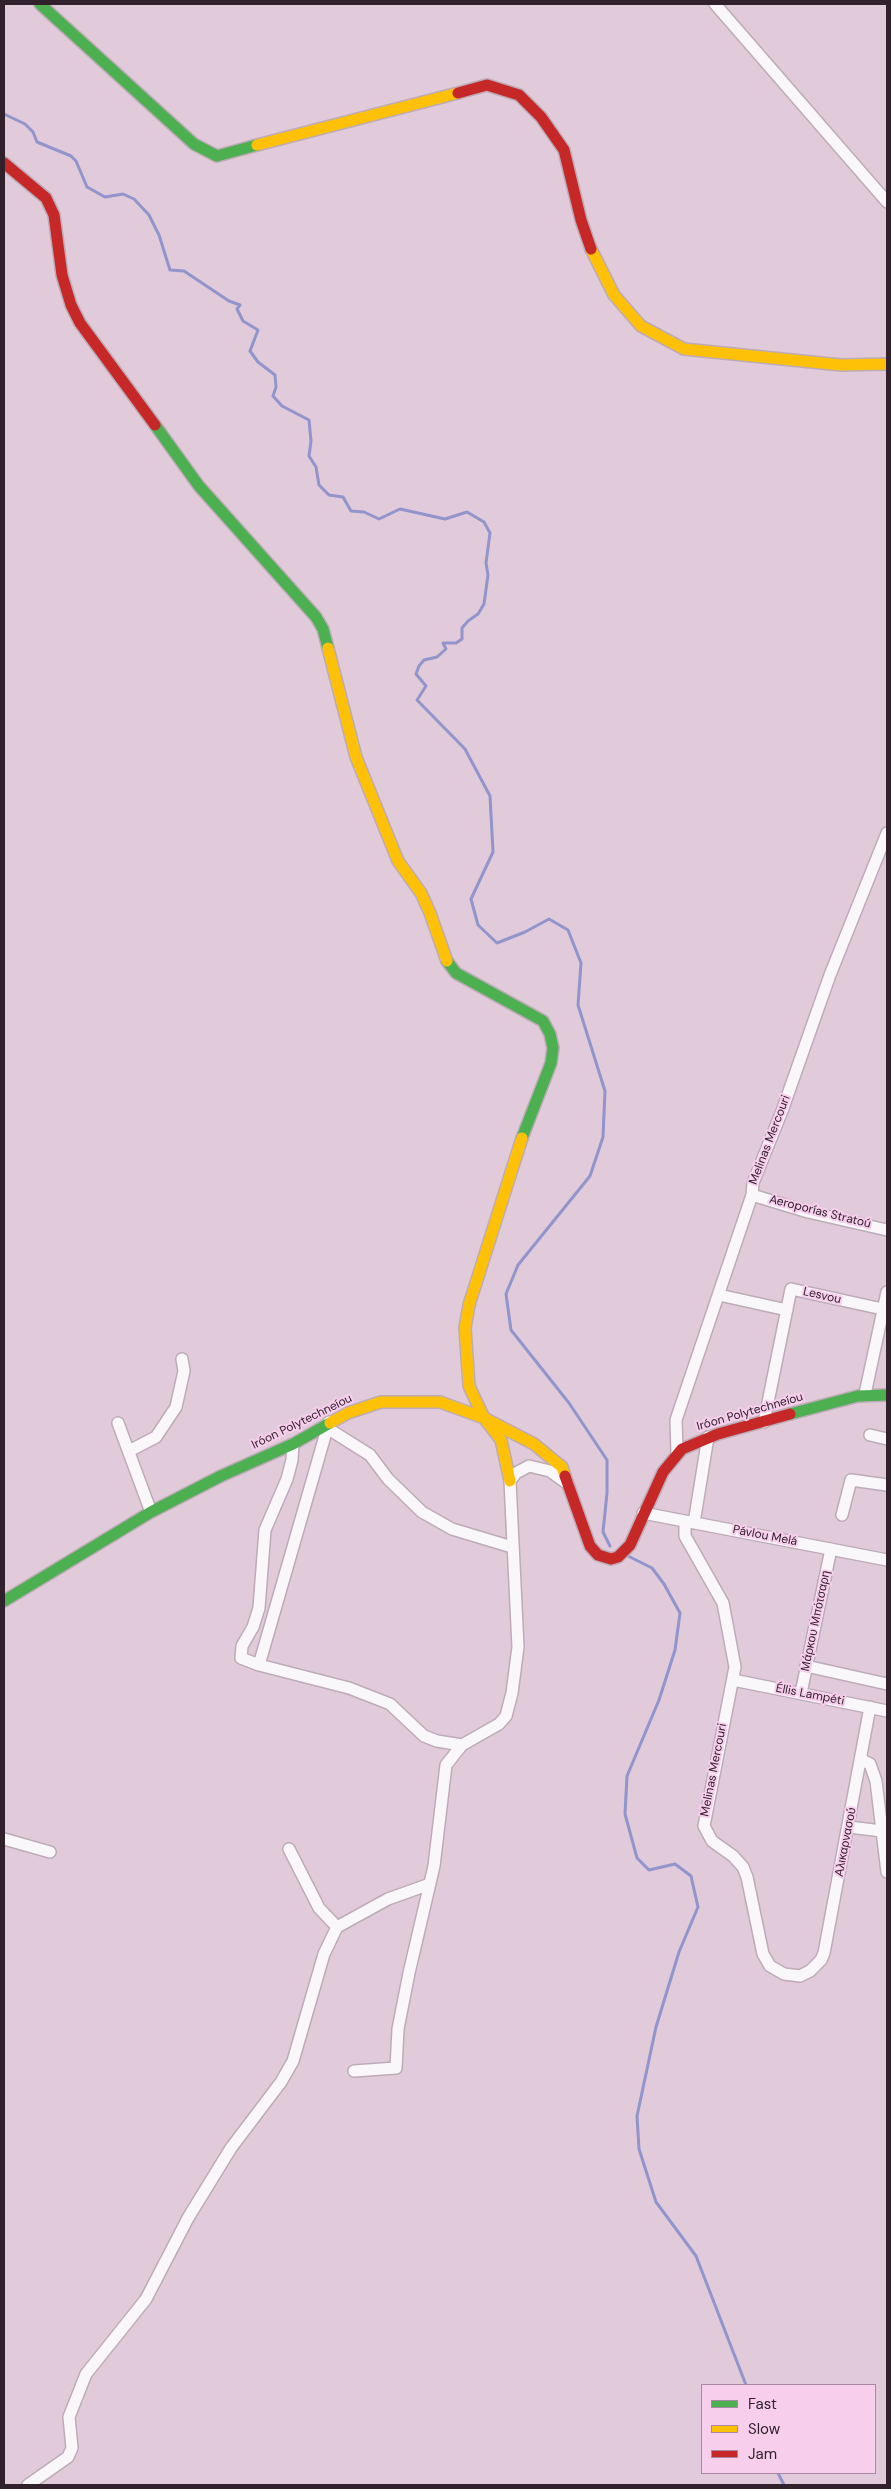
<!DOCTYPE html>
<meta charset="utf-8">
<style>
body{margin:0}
#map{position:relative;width:891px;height:2489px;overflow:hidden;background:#e1cbdb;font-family:"DM Sans",sans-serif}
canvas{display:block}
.frame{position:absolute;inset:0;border:5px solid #30212c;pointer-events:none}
.legend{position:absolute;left:701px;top:2384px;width:175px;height:90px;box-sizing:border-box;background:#f8ceed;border:1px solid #a889a0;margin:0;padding:6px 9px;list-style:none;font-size:15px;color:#30212c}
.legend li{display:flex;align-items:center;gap:10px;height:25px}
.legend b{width:25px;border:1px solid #a889a0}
</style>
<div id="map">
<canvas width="891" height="2489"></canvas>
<div class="frame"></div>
<ul class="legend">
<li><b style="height:6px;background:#4caf50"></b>Fast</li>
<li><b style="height:6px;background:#ffc107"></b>Slow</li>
<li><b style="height:6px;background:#c62828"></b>Jam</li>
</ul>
</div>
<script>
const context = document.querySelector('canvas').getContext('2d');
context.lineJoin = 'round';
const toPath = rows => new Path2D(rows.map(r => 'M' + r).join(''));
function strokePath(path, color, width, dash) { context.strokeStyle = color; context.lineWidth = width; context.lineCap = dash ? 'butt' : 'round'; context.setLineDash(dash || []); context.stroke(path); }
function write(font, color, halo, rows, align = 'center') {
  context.font = font + ' "DM Sans",sans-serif'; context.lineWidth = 4; context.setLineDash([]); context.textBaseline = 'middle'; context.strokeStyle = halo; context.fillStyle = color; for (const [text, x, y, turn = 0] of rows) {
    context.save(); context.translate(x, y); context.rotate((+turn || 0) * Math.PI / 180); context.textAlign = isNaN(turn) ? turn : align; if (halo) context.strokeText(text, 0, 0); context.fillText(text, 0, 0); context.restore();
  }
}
const stream = toPath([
 [4,114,25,124,33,132,37,142,71,156,76,161,87,187,105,197,123,194,134,199,149,215,159,235,170,270,184,271,229,301,240,305,237,309,243,321,258,330,250,351,258,362,275,375,276,387,273,396,282,406,309,420,311,441,309,456,316,467,319,485,329,495,343,497,351,511,364,512,379,519,400,509,445,519,467,512,484,522,490,533,486,563,488,575,484,604,478,614,468,621,462,628,462,639,456,643,443,643,446,649,437,657,424,660,419,666,416,674,426,686,417,700,465,749,490,796,493,852,471,899,478,925,497,943,525,932,549,919,568,930,581,963,578,1005,605,1091,603,1137,590,1176,518,1265,506,1294,511,1330,569,1403,607,1460,607,1493,603,1532,610,1546],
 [628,1556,652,1568,664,1584,680,1613,675,1650,659,1700,627,1776,625,1814,637,1858,649,1870,675,1864,691,1876,698,1907,679,1952,656,2027,637,2116,639,2149,656,2202,696,2256,746,2385],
 [778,2473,784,2485]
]);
const street = toPath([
 [715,4,887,202],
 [752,1195,808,1212,887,1230],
 [719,1295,787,1310],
 [865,1394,887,1292],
 [764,1422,791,1289,887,1310],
 [118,1423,151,1512],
 [320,1429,327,1428,370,1455,388,1479,422,1512,452,1529,512,1547],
 [870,1435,887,1439],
 [293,1444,292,1460,287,1479,265,1530,259,1608,253,1627,242,1646,241,1658,259,1665,349,1688,390,1704,424,1736,437,1741,462,1745],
 [129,1451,156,1437,176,1407,184,1371,182,1359],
 [677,1453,676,1420,752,1195,753,1183,782,1111,830,975,887,833],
 [643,1513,887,1560],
 [842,1515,851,1480,887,1485],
 [685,1521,685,1536,723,1603,735,1667,704,1826,712,1841,733,1856,743,1867,747,1877,763,1954,770,1966,784,1974,800,1976,810,1971,821,1960,824,1953,870,1707],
 [694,1523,708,1437],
 [259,1665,329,1422],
 [806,1666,887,1684],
 [733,1680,887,1711],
 [801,1693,831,1549],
 [862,1760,870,1764,876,1781,887,1872],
 [849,1827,882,1831],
 [4,1839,50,1852],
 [289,1849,319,1908,337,1927],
 [354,2071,396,2068,398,2029,409,1973,434,1866,446,1765,462,1745,499,1724,506,1716,512,1693,518,1647,510,1481,516,1473,529,1466,550,1471,568,1484],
 [28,2485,68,2457,72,2448,69,2417,86,2374,146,2299,188,2218,231,2148,281,2082,293,2061,324,1954,337,1927,388,1899,430,1884]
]);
const fast = toPath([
 [40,4,194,144,217,156,257,145],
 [155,425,199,486,316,617,323,629,328,648],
 [447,961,456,973,543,1021,550,1034,553,1048,551,1063,522,1138],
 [790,1414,858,1396,887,1395],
 [4,1601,151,1512,221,1476,293,1444,330,1423]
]);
const slow = toPath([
 [257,145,458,93],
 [591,249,614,295,641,326,684,349,841,365,887,364],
 [328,648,356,757,398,861,421,893,430,913,447,961],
 [330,1423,348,1413,381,1402,440,1402,484,1418,534,1444,562,1467,565,1476],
 [510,1481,501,1440,484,1418,469,1386,465,1328,469,1305,522,1138]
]);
const jam = toPath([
 [458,93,487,85,519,95,541,117,564,150,581,220,591,249],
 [4,163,46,198,54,215,62,275,71,305,80,323,155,425],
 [565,1476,590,1546,598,1555,611,1559,618,1557,630,1545,663,1472,682,1449,718,1434,790,1414]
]);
const streetNames = [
 ["Melinas Mercouri",770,1140,-69],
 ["Aeroporías Stratoú",820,1212,14],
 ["Lesvou",822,1296,13],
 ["Iróon Polytechneíou",750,1412,-16],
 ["Iróon Polytechneíou",302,1422,-26],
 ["Pávlou Melá",765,1536,11],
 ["Μάρκου Μπότσαρη",816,1621,-78],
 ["Éllis Lampéti",810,1695,11],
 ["Melinas Mercouri",714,1770,-79],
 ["Αλικαρνασού",846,1842,-79]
];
strokePath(stream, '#9294cc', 3);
strokePath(street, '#bdabb8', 14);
strokePath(fast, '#bdabb8', 14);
strokePath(slow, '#bdabb8', 14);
strokePath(jam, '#bdabb8', 14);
strokePath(street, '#faf7fa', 11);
strokePath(fast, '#4caf50', 11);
strokePath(slow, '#ffc107', 11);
strokePath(jam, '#c62828', 11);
write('12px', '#30212c', '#f8ceed', streetNames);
</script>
